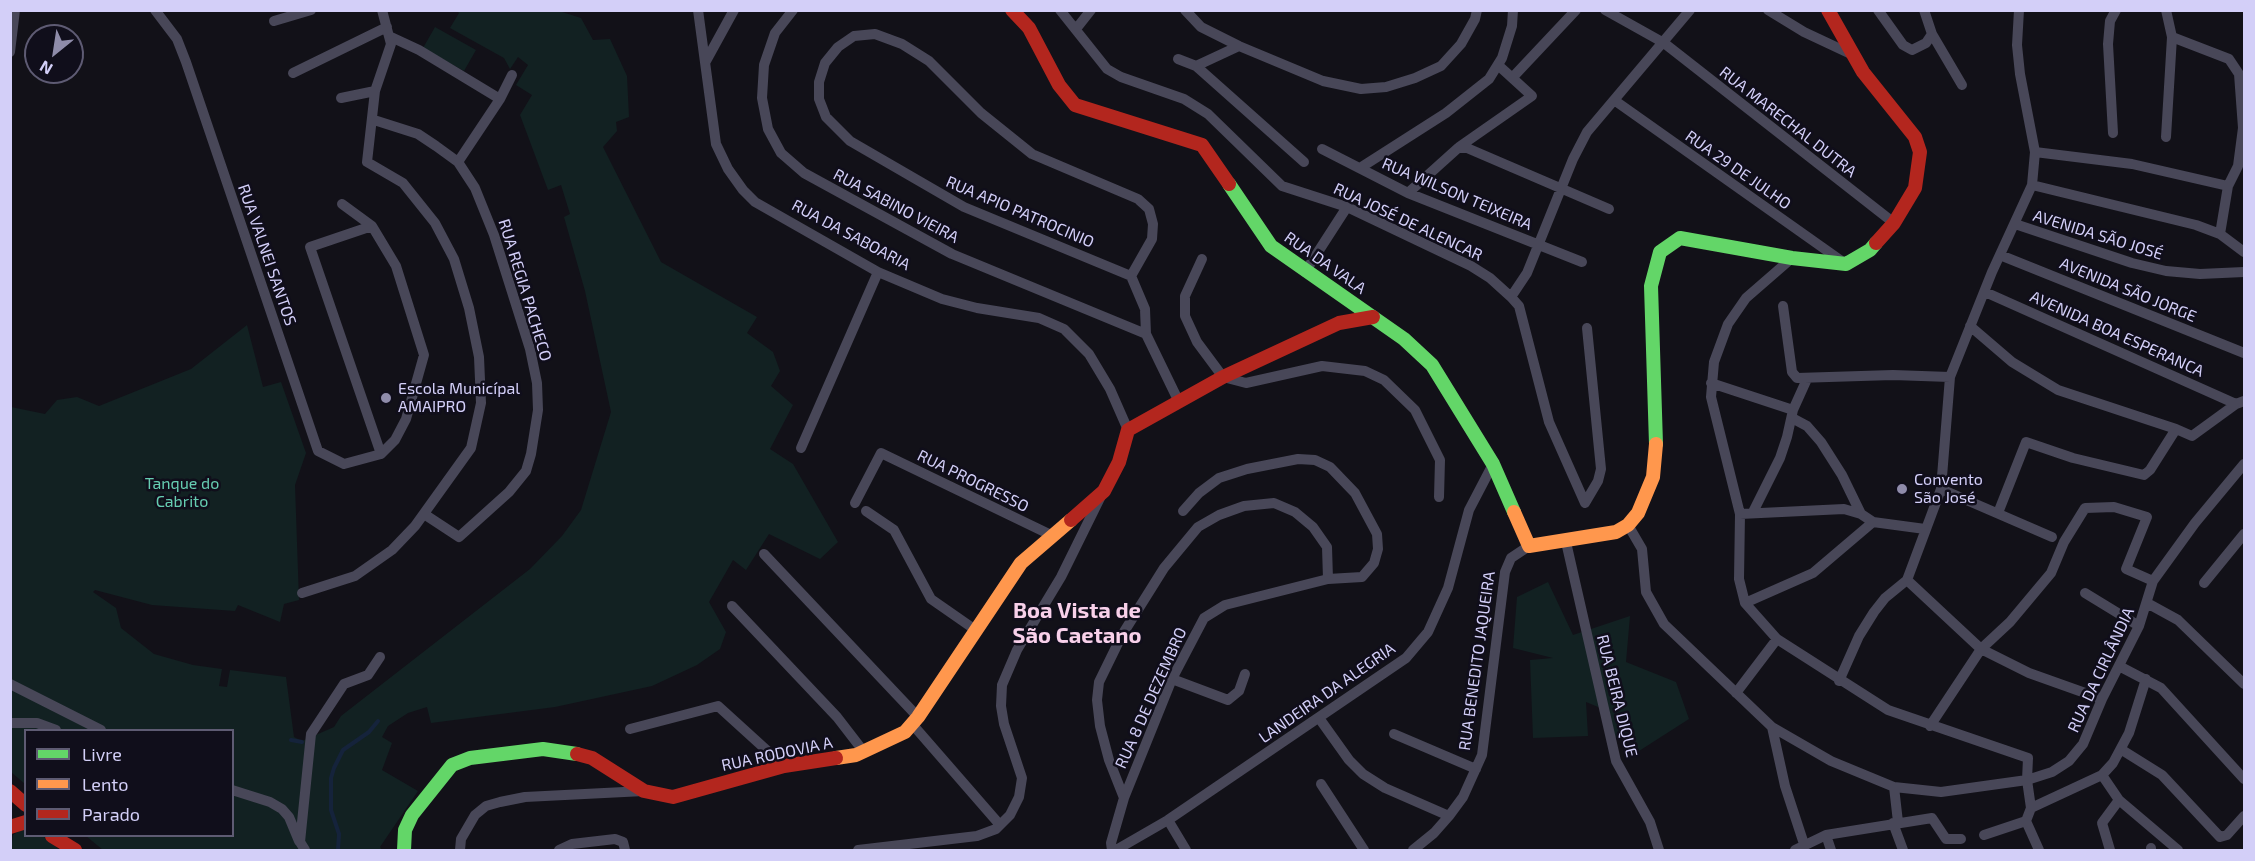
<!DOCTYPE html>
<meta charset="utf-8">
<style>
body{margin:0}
#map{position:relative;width:2255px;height:861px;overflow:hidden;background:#121118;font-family:"Exo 2",sans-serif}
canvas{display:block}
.frame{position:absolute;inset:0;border:12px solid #d3cff8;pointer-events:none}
.legend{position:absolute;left:24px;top:729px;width:210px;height:108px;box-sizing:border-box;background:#100e1b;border:2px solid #5e5b73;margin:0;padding:8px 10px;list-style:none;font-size:18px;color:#d3cff8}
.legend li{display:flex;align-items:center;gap:12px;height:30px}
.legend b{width:30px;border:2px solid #5e5b73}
.north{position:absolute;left:24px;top:24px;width:60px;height:60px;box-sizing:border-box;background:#100e1b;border:2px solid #5e5b73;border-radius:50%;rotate:210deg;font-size:16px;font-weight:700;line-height:24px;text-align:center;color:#d3cff8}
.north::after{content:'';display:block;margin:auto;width:21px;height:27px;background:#8f8caa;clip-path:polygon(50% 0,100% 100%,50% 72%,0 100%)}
</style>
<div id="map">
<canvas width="2255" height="861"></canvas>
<div class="frame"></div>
<ul class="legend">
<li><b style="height:8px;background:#63d668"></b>Livre</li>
<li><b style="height:8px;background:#ff974d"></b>Lento</li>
<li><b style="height:8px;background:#b3261e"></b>Parado</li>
</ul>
<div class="north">N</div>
</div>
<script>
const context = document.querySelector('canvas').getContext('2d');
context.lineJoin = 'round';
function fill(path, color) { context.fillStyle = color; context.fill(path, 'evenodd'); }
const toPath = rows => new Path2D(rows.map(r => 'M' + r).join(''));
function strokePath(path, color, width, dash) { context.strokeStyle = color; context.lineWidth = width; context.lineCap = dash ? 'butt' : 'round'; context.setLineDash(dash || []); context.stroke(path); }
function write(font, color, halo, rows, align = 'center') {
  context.font = font + ' "Exo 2",sans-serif'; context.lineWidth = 5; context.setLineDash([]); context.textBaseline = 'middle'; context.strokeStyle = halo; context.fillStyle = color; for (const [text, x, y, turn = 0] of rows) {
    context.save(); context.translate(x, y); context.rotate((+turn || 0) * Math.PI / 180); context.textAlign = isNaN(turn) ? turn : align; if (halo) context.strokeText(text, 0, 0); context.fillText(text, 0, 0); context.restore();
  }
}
const green = toPath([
 [457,11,559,11,581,18,593,40,610,39,627,76,629,117,616,122,617,131,603,147,661,262,757,317,747,333,773,352,780,371,771,386,793,405,770,449,793,464,838,542,820,559,769,534,746,570,733,560,709,602,726,632,720,649,697,665,652,686,555,707,431,723,427,707,408,713,388,726,382,737,392,743,382,770,418,791,380,847,382,850,103,850,86,836,232,836,232,730,26,730,25,784,11,772,11,407,45,414,57,400,77,397,99,406,191,369,247,325,263,387,281,382,306,453,295,485,299,600,284,604,280,622,238,605,235,611,152,605,95,590,93,592,116,608,121,628,154,654,193,665,222,669,219,686,227,687,230,670,286,677,294,737,302,741,334,727,341,716,530,569,562,536,581,510,611,412,585,291,564,217,570,214,561,185,548,190,520,115,532,95,516,85,528,65,518,57,510,69,504,58,450,28,459,13],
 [435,27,476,50,464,71,423,48],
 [1548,582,1573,635,1630,616,1626,662,1676,682,1689,719,1639,751,1606,732,1603,709,1586,702,1588,736,1533,738,1530,660,1553,658,1513,648,1517,597],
 [25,827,26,836,43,836,60,850,11,850,13,835]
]);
const stream = toPath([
 [291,740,302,742],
 [338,850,339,834,331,810,331,778,334,768,343,750,369,732,378,721]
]);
const street = toPath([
 [155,10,177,39,186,62,318,451,344,464,381,454],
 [698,10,716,144,728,169,743,190,755,202,878,272,942,299,977,308,1039,318,1064,329,1089,354,1110,389,1128,430],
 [793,10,775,33,764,65,762,98,768,129,781,153,804,173,952,254,1146,334],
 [1060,10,1107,69,1121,77,1184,99,1208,114,1282,186,1347,207,1471,266,1490,278,1511,297,1519,306,1549,422,1585,503],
 [1185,10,1201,27,1239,46,1323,81,1361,89,1386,87,1415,78,1441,66,1461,44,1475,19,1477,10],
 [1605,10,1664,43,1894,223],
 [1768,10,1804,32,1853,55],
 [1878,10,1903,45,1912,50,1926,43,1932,34,1924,10],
 [274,21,311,10],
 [1076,29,1091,10],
 [1932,34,1962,85],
 [391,37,419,50,500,99],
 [2172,37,2229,59,2239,74,2243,128,2238,166,2228,186,2220,234],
 [10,52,15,10],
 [1178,59,1196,66,1304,162],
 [706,61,734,10],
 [1196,66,1239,46],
 [293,73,387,27],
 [1513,77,1576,10],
 [341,98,375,91],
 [1614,100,1843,262],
 [374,120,418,134,436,146,458,162,475,188,494,235,530,349,537,383,538,410,531,454,526,471,509,492,459,537,424,514],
 [2113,133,2108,44,2110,21,2116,10],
 [2166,137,2172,37,2166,10],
 [1459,147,1532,96,1498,65],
 [1322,149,1408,193,1582,262],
 [2035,152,2132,164,2228,186],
 [458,162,500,99,512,75],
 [1360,168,1446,113,1489,79,1502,58,1512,26,1513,10],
 [2032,185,2196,225,2220,234,2244,252],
 [1408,193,1458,148,1467,148,1609,209],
 [342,204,372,226,396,266,424,355,406,419,395,440,381,454],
 [2015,224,2132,263,2166,271,2200,274,2244,272],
 [372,226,310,247,381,454],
 [2000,255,2244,353],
 [1792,258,1746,298,1728,324,1714,362,1711,397,1740,514,1739,579,1745,603,1777,639,1888,710,2028,758,2027,780,2031,808,2026,821,2039,850],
 [1202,259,1185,296,1185,316,1197,342,1223,377,1246,383,1322,366,1365,371,1384,380,1415,410,1440,460,1439,497],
 [1305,272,1347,207],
 [1131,276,1152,239,1153,224,1149,209,1138,199,1032,154,981,113,929,61,902,44,875,34,854,36,838,47,825,63,819,82,819,99,826,117,850,141,964,207,1131,276,1145,309,1146,334,1179,402],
 [1985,292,2236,404],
 [1511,297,1527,273,1573,159,1587,132,1690,10],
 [1783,306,1792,372,1797,378,1893,375,1950,377],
 [1970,326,2012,362,2058,390,2176,429],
 [1711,383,1793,410],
 [1792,418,1807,426,1821,442,1842,475,1861,514],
 [801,448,878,272],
 [1941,489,2052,537],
 [855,503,881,453,1051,535],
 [1585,503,1598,481,1601,469,1587,328],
 [866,511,894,530,931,599,977,631],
 [1183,511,1199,493,1219,478,1247,469,1298,459,1315,460,1330,467,1355,493,1377,534,1378,549,1374,563,1362,577,1328,579,1225,605,1204,618,1172,679,1124,798,1109,760,1100,726,1097,700,1099,682,1122,635,1164,568,1198,527,1219,515,1244,506,1274,503,1295,512,1313,527,1327,547,1328,579],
 [1753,512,1780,458,1787,437,1793,410,1807,379],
 [1998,513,2026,442,2073,458,2144,475,2150,470,2176,429,2192,436,2236,404,2244,401],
 [1740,514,1844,509,1861,514,1873,522,1925,529],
 [1628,525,1642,549,1646,592,1664,624,1772,727,1785,786,1804,844],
 [1566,542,1616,761,1650,822,1659,850],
 [764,554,918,717],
 [1907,580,1981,649,2029,673,2102,699],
 [2204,583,2244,534],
 [302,593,355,576,392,550,415,526,471,448,481,403,479,357,469,308,454,259,435,223,403,183,367,162,375,91,391,44,382,10],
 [2085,593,2139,626],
 [1745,603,1813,573,1873,522],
 [2147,603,2178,620,2244,684],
 [732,606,837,717,864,752],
 [2119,666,2161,688,2244,779],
 [1172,679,1228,700,1239,691,1245,674],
 [1839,681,1859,636,1874,612,1885,598,1907,580,1941,489,1950,377,1992,272,2032,185,2035,152,2020,74,2017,45,2019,10],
 [10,684,101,730],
 [1736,693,1777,639],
 [1319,718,1349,760,1363,774,1385,788,1449,816],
 [10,723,37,723,56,730],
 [913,725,1000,825],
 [1930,726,1981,649,2010,622,2051,573,2064,542,2085,508,2114,507,2147,517,2126,569,2153,581],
 [1772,727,1831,761,1894,787,1941,792,2027,780,2052,772,2069,761,2083,744,2102,699,2139,626,2153,581,2195,523,2244,464],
 [630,729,718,706,784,766],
 [1394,734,1476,769],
 [2122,750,2162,775,2220,837,2227,835,2244,816],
 [2102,775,2119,800,2178,850],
 [1321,784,1364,850],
 [1894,787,1898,822],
 [232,790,270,802,282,809,289,817,299,841],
 [2031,808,2102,775,2113,763,2129,733,2146,679],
 [1168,820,1186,850],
 [1893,823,1903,850],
 [1826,835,1831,850],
 [1984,835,2026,821],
 [305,850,300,842,311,734,344,684,368,675,380,657],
 [460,850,461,839,475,815,486,806,500,802,525,797,644,791],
 [559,850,572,844,615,839,623,842,625,850],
 [858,850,977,836,996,829,1010,815,1019,797,1022,778,1004,724,1001,706,1002,685,1017,650,1061,577,1101,496],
 [1112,850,1111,843,1124,798],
 [1116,850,1168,820,1406,658,1428,632,1448,588,1469,510,1493,464],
 [1413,850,1434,833,1449,816,1463,797,1482,755,1505,572,1511,558,1529,546],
 [1795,850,1826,835,1932,818,1946,839,1961,839],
 [2110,850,2102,823,2119,800],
 [2151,850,2151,848]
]);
const fast = toPath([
 [1229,184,1271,246,1404,339,1432,365,1493,464,1514,512],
 [1656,444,1651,286,1660,252,1680,238,1792,258,1846,264,1870,250,1876,243],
 [404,850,405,830,412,815,452,765,470,758,543,749,577,754]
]);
const slow = toPath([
 [1514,512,1529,546,1616,532,1628,525,1638,513,1653,477,1656,444],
 [836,758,856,755,905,732,918,717,1021,563,1071,520]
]);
const jam = toPath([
 [1012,10,1029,28,1059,85,1075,105,1202,145,1229,184],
 [1828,10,1863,72,1915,137,1920,152,1915,188,1894,223,1876,243],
 [1071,520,1104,491,1119,462,1128,430,1223,377,1339,323,1373,317],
 [577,754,592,758,644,791,673,797,784,766,836,758],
 [10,791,26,805],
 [10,827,26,822],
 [52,836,75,850]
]);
const markers = [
 [386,398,6,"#8f8caa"],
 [1902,489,6,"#8f8caa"]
];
const streetNames = [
 ["RUA MARECHAL DUTRA",1788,122,38],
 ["RUA 29 DE JULHO",1738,170,35],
 ["RUA WILSON TEIXEIRA",1457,194,23],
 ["RUA SABINO VIEIRA",896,206,28],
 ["RUA APIO PATROCINIO",1020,212,23],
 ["RUA JOSÉ DE ALENCAR",1408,222,25],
 ["RUA DA SABOARIA",851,235,28],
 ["AVENIDA SÃO JOSÉ",2098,235,17],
 ["RUA VALNEI SANTOS",267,255,71],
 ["RUA DA VALA",1325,263,35],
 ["RUA REGIA PACHECO",525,290,73],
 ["AVENIDA SÃO JORGE",2128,290,22],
 ["AVENIDA BOA ESPERANCA",2117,334,24],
 ["RUA PROGRESSO",973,481,26],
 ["RUA BENEDITO JAQUEIRA",1477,661,-82],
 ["RUA DA CIRLÂNDIA",2101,670,-65],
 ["LANDEIRA DA ALEGRIA",1327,693,-35],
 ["RUA BEIRA DIQUE",1617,696,76],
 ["RUA 8 DE DEZEMBRO",1151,698,-66],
 ["RUA RODOVIA A",777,754,-12]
];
const poiNames = [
 ["Escola Municípal",398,389],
 ["AMAIPRO",398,407],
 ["Convento",1914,480],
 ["São José",1914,498]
];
const parkNames = [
 ["Tanque do",182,484],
 ["Cabrito",182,502]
];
const districtNames = [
 ["Boa Vista de",1077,611],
 ["São Caetano",1077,636]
];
fill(green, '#122122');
strokePath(stream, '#15233b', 4);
strokePath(street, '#484758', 10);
strokePath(fast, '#63d668', 14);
strokePath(slow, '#ff974d', 14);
strokePath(jam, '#b3261e', 14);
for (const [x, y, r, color] of markers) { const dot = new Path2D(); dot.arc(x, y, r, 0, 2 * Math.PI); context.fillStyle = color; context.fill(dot); strokePath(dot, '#100e1b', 2); }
write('16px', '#d3cff8', '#100e1b', streetNames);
write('16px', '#d3cff8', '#100e1b', poiNames, 'left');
write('16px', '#66cdb2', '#100e1b', parkNames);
write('bold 22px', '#f8d0ea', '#100e1b', districtNames);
</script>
